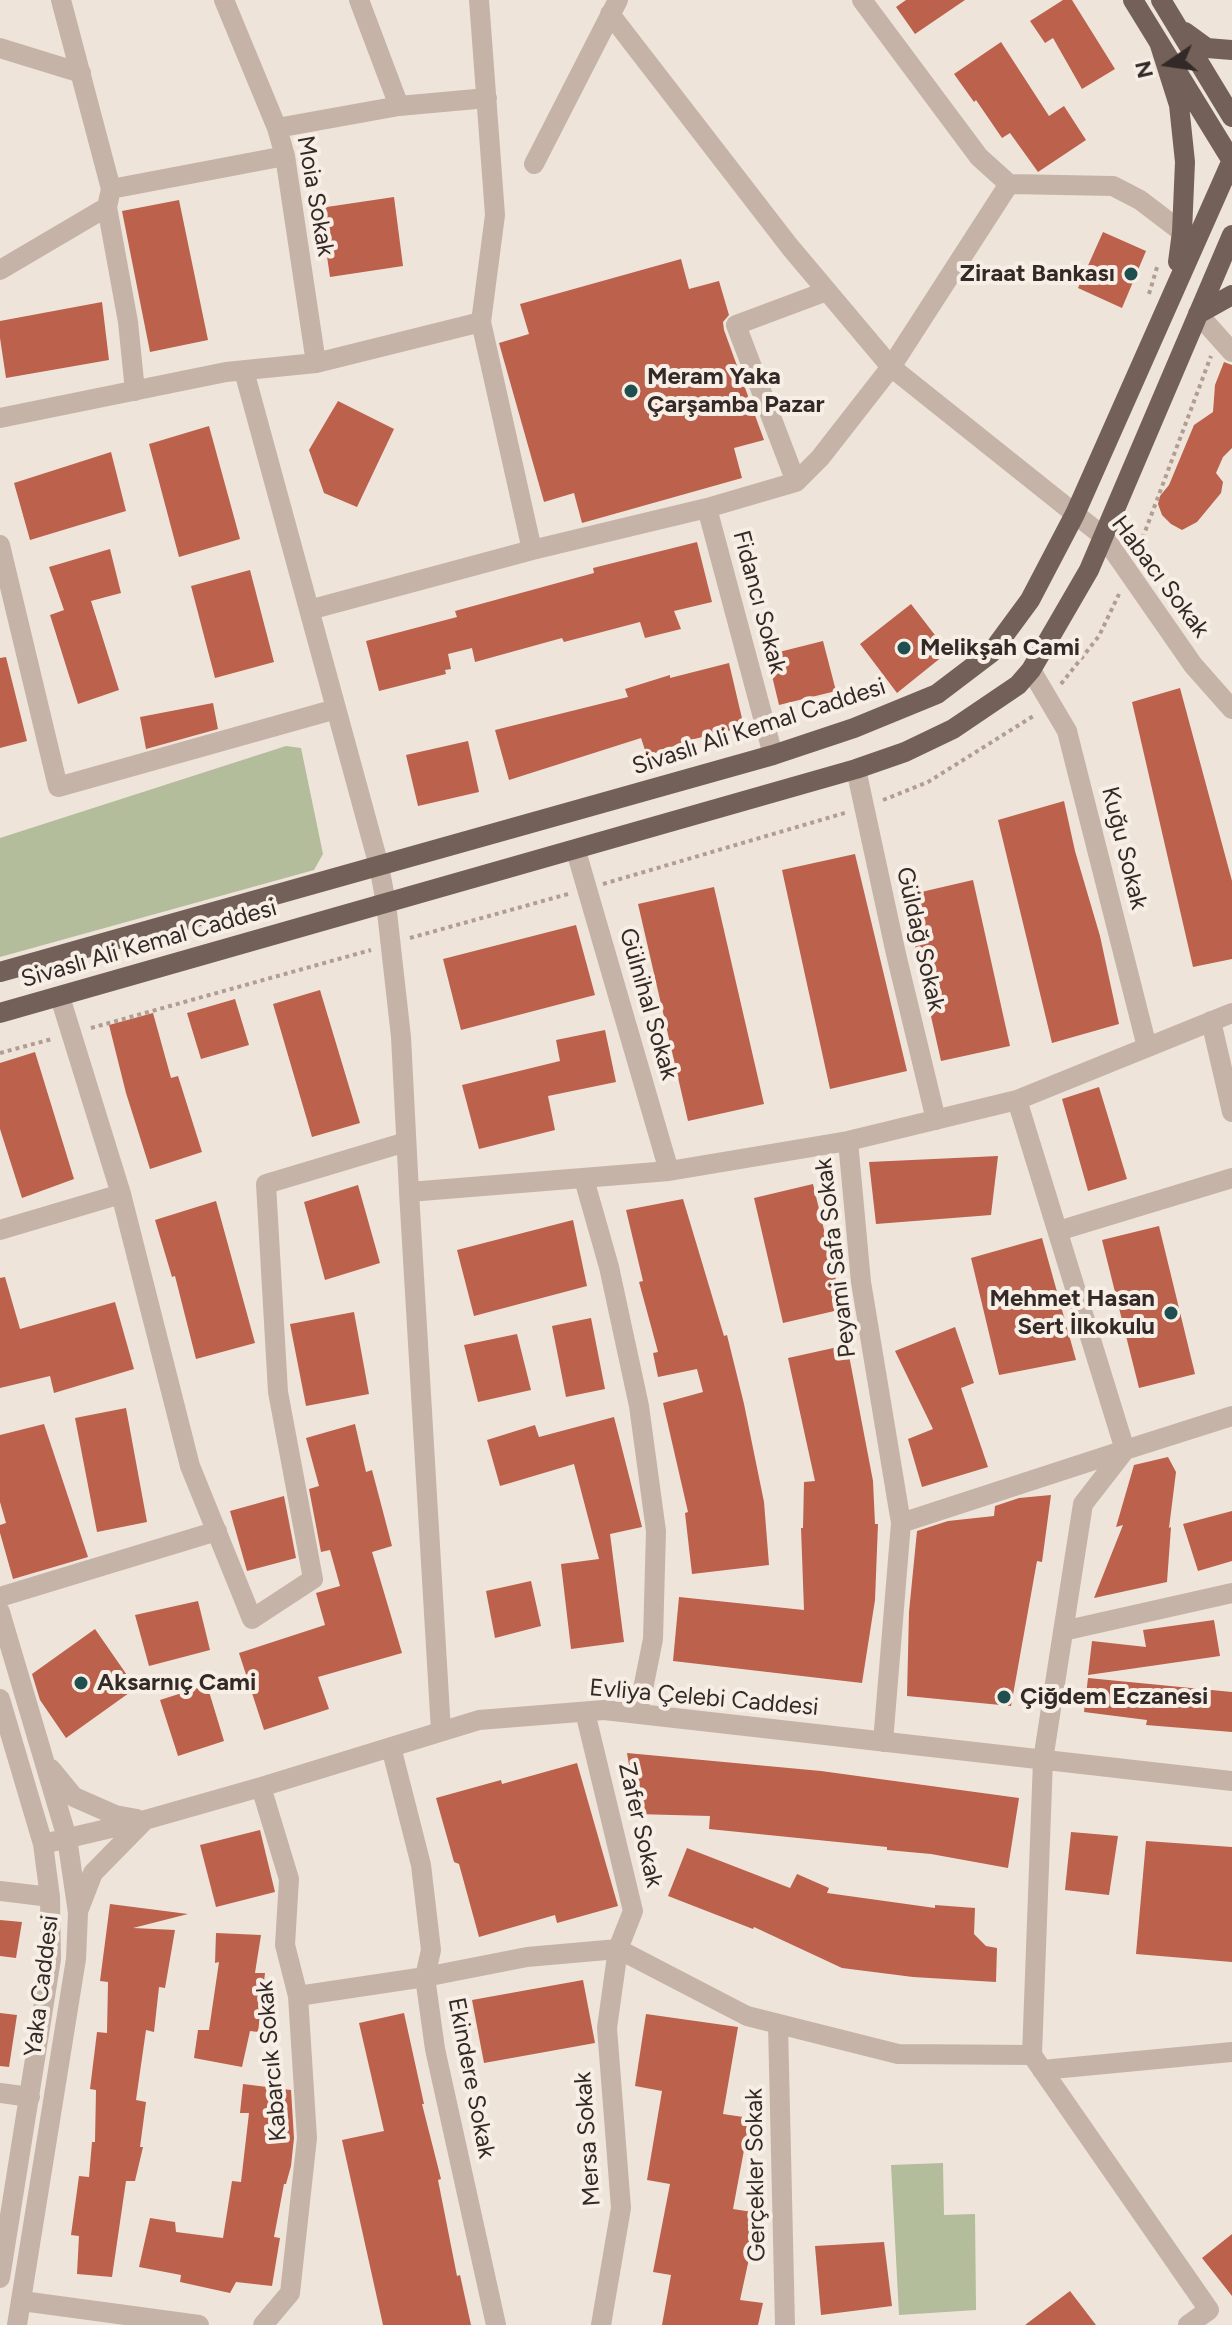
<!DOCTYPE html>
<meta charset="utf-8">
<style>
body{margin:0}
#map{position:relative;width:1232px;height:2325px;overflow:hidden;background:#efe4da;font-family:Figtree,sans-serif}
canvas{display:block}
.north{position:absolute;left:1128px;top:24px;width:80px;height:80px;-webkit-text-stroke:6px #f7eee6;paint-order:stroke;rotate:257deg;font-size:22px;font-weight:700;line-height:32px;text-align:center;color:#332a27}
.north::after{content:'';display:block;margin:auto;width:28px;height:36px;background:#332a27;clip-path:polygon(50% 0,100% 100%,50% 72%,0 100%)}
</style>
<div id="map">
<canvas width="1232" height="2325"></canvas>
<div class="north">N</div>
</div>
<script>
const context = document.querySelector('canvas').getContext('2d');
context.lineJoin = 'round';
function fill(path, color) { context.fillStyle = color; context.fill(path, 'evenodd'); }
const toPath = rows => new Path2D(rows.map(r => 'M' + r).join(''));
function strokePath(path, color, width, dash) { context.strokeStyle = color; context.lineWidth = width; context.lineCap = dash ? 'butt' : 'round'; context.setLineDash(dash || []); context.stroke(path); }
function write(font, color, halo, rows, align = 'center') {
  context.font = font + ' Figtree,sans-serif'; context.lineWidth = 8; context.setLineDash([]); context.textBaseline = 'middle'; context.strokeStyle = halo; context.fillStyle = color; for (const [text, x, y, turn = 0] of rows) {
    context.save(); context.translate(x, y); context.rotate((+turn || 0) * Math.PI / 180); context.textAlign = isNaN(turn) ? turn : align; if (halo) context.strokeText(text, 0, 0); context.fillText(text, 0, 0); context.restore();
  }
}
const green = toPath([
 [286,746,301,748,323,854,314,870,0,957,0,838],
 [943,2163,944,2215,975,2214,976,2310,899,2315,891,2165]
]);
const building = toPath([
 [906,0,965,0,915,34,896,7],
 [1063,0,1072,0,1115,69,1082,89,1053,38,1045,43,1030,21],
 [1001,42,1049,116,1064,106,1086,140,1038,172,1010,133,1002,138,976,100,974,102,954,74],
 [394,197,403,266,330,277,320,208],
 [179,200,208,340,150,352,122,211],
 [1103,232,1146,251,1122,308,1078,288],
 [681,259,689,289,719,281,729,315,723,322,724,330,764,440,734,448,742,478,582,523,574,493,544,502,499,343,529,334,520,304],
 [102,302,109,360,6,378,0,338,0,321],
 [1224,362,1232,365,1232,448,1223,457,1216,473,1223,482,1221,493,1197,522,1182,530,1171,524,1162,515,1158,504,1160,496,1169,485,1194,425,1213,412,1215,385],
 [338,401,394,429,357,507,324,493,309,450],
 [209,426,240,539,179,557,149,444],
 [111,452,126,511,30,540,14,483],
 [697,542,712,602,674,611,681,629,645,638,640,622,564,642,562,638,475,662,472,648,448,654,451,669,445,670,446,674,379,691,366,641,457,617,455,611,594,573,593,568],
 [110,549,121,593,91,601,119,690,78,704,50,615,64,610,49,567],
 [250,570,274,662,215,678,191,586],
 [911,604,948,652,897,693,860,644],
 [823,641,836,691,779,705,767,655],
 [6,657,27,741,0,748,0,658],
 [729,663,744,727,690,740,647,756,641,738,509,780,495,730,628,697,625,689,670,675,670,678],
 [1180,688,1232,881,1232,959,1193,967,1132,702],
 [213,703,218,729,146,749,140,717],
 [468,741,479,792,418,806,406,755],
 [1064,801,1075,851,1100,936,1119,1024,1052,1043,998,820],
 [855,854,907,1071,830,1089,782,870],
 [973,880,1010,1046,941,1061,904,896],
 [714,887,764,1104,688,1121,638,904],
 [576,925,595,995,461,1030,443,959],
 [320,990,360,1123,312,1137,273,1004],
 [235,999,249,1045,201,1059,187,1013],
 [153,1013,171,1078,178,1076,202,1152,150,1169,126,1093,109,1025],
 [605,1030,616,1082,548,1096,555,1130,479,1149,462,1085,560,1061,556,1040],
 [35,1052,74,1179,22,1198,0,1129,0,1063],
 [1099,1087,1127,1179,1088,1191,1062,1099],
 [998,1156,991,1215,876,1224,869,1162],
 [813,1184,843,1309,783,1323,754,1198],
 [358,1185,380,1263,325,1280,304,1202],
 [683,1199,724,1336,727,1335,744,1404,764,1502,769,1565,692,1574,685,1513,688,1512,663,1403,703,1392,697,1369,658,1377,653,1353,658,1352,639,1282,643,1281,626,1210],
 [216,1201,255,1343,196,1359,175,1276,172,1277,155,1220],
 [573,1220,587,1286,474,1316,457,1250],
 [1159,1226,1195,1374,1139,1388,1102,1240],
 [1042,1238,1076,1360,999,1375,971,1258],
 [5,1277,20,1329,115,1302,134,1369,54,1393,50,1376,0,1388,0,1278],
 [354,1312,369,1394,306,1406,290,1324],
 [591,1318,605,1389,566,1397,552,1326],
 [955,1327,974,1383,961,1388,988,1467,922,1487,908,1439,933,1429,895,1351],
 [517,1334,531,1390,478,1402,464,1345],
 [847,1345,873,1481,875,1524,878,1524,875,1600,862,1683,673,1661,679,1597,804,1610,801,1528,803,1528,804,1482,815,1481,788,1358],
 [126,1408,147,1522,97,1532,75,1418],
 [614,1417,642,1527,610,1534,624,1642,571,1649,561,1564,599,1559,574,1464,500,1486,487,1440,535,1425,539,1437],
 [44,1424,88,1557,13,1579,0,1533,0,1525,6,1523,0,1502,0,1435],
 [355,1424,366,1472,372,1470,392,1546,372,1552,402,1653,318,1677,329,1709,264,1730,239,1653,325,1625,316,1593,340,1586,330,1550,321,1552,309,1489,319,1486,306,1438],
 [1168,1457,1176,1472,1169,1528,1171,1527,1167,1582,1094,1598,1123,1525,1116,1527,1134,1465],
 [1051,1495,1042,1562,1037,1561,1011,1706,907,1696,909,1612,917,1531,948,1521,994,1516,995,1506,1019,1498],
 [284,1496,296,1558,247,1571,230,1511],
 [1232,1511,1232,1561,1198,1571,1183,1524],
 [531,1581,541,1626,495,1638,486,1591],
 [198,1601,210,1650,149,1666,135,1615],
 [1214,1620,1220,1656,1088,1675,1092,1641,1146,1647,1143,1630],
 [95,1629,136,1688,66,1738,40,1700,32,1674],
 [1088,1678,1232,1692,1232,1732,1146,1725,1147,1720,1084,1712],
 [207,1685,224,1741,178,1756,160,1700],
 [627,1753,821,1771,1019,1798,1008,1868,931,1854,887,1850,887,1847,709,1829,710,1816,635,1814,637,1775,630,1771],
 [577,1763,618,1906,557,1923,555,1915,479,1937,459,1864,454,1862,436,1798,501,1780,502,1784],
 [260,1830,275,1892,216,1907,200,1845],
 [1071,1832,1118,1836,1109,1895,1065,1890],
 [1146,1841,1232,1847,1232,1962,1136,1954],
 [687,1848,790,1888,797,1874,829,1888,827,1893,935,1908,935,1905,975,1908,974,1934,986,1946,997,1948,996,1982,913,1977,842,1968,754,1927,753,1929,668,1896],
 [110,1904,188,1914,133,1928,175,1930,165,1988,159,1987,154,2032,146,2030,136,2100,146,2102,140,2147,143,2147,135,2181,126,2181,112,2277,77,2274,79,2236,71,2235,79,2176,89,2177,92,2142,95,2142,96,2090,90,2089,97,2032,107,2033,108,1982,100,1981],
 [0,1920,22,1922,16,1958,0,1956],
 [216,1933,261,1935,255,1973,265,1973,258,2032,250,2031,242,2067,194,2058,198,2030,209,2030,219,1962,215,1963],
 [583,1980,595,2043,484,2063,472,2000],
 [0,2013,17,2015,9,2067,0,2066],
 [404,2013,424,2104,422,2104,441,2179,438,2180,457,2276,460,2275,471,2325,383,2325,342,2140,384,2131,359,2023],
 [646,2014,738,2027,723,2114,750,2118,733,2209,759,2213,740,2300,763,2303,758,2325,662,2325,671,2275,653,2272,670,2184,647,2180,662,2091,635,2086],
 [243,2084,291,2090,294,2138,291,2166,286,2184,284,2184,274,2237,280,2238,272,2286,236,2282,230,2293,180,2282,181,2275,139,2267,150,2218,175,2222,176,2232,223,2238,232,2181,241,2182,249,2113,240,2113],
 [1232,2234,1232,2296,1202,2258],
 [884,2242,892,2306,821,2315,815,2246],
 [1070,2291,1096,2325,1025,2325]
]);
const path = toPath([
 [1149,294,1158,264],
 [1137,553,1211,356],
 [1061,684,1099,636,1119,594],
 [883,800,928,782,1035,715],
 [603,884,848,812],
 [410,938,568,894],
 [91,1028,371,950],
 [0,1053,52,1039]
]);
const minor = toPath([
 [61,0,111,189],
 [224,0,277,128,285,156,316,363],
 [479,0,495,215,481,322],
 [862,0,979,157,1009,184,1113,186,1140,200,1182,232],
 [610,14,790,247,891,367,1104,537,1193,665,1232,709],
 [0,48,81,73],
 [399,106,487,98],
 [277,128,399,106,359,0],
 [534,164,618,0],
 [107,207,128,322,135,391],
 [0,270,107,207,111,189,285,156],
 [1198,314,1232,352],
 [244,371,379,866,386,903,401,1037,409,1192,669,1171,848,1141],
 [0,418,226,372,316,363,481,322,532,550],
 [796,482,736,325,827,291],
 [707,508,773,755],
 [0,545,58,787,336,709],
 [309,610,532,550,707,508,796,482,820,458,891,367,1009,184],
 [1031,670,1067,731,1147,1047],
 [856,769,896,954,936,1120],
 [576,851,669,1171],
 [60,997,121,1194,190,1466,252,1619,313,1579,278,1392,266,1184,406,1142],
 [1211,1021,1232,1112],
 [1017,1100,1232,1013],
 [584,1179,609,1267,639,1406,656,1531,653,1639,638,1714],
 [409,1192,441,1731],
 [0,1230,121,1194],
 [1058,1231,1232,1178],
 [0,1597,217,1531],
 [0,1612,67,1838,78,1913,76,1959,17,2325],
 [1063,1631,1232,1593],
 [0,1699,43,1844,50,1897,51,1959,0,2278],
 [585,1712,633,1911,618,1949,607,2028,621,2208,601,2325],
 [883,1742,901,1523,1125,1450,1017,1100,848,1141,861,1282,901,1523],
 [391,1747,421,1865,431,1950,425,1977,435,2049,496,2325],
 [51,1769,74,1797,115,1815,137,1819],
 [261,1787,289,1879,285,1945,298,1996,307,2138,290,2293,263,2325],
 [43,1844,145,1820,261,1787,479,1720,604,1710,1232,1781],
 [0,1891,50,1897],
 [79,1909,93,1873,145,1820],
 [298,1996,425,1977,527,1957,618,1949,747,2016,898,2054,1032,2055,1209,2310,1188,2325],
 [778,2024,785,2325],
 [1032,2055,1043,1760,1083,1504,1125,1450,1232,1416],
 [1042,2070,1232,2052],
 [0,2093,30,2097],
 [22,2301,199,2325]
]);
const major = toPath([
 [1133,0,1232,161],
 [1161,0,1232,117],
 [1185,32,1207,48,1232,50],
 [1159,42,1179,105,1185,162,1182,232,1178,262],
 [1198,314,1232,295],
 [0,972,773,755,854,728,937,694,991,653,1030,600,1075,514,1232,160],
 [0,1013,856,769,905,752,953,729,1018,685,1031,670,1089,570,1232,235]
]);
const markers = [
 [1131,274,8,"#204f50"],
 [631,391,8,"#204f50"],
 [904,648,8,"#204f50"],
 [1171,1313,8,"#204f50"],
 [81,1683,8,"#204f50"],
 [1004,1697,8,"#204f50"]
];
const streetNames = [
 ["Moia Sokak",315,196,80],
 ["Habacı Sokak",1160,577,53],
 ["Fidancı Sokak",759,602,75],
 ["Sivaslı Ali Kemal Caddesi",759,727,-18],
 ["Kuğu Sokak",1124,848,76],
 ["Güldağ Sokak",920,939,77],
 ["Sivaslı Ali Kemal Caddesi",149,944,-16],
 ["Gülnihal Sokak",648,1004,74],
 ["Peyami Safa Sokak",836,1258,-97],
 ["Evliya Çelebi Caddesi",704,1698,5],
 ["Zafer Sokak",640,1825,77],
 ["Yaka Caddesi",42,1986,-83],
 ["Kabarcık Sokak",272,2061,-95],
 ["Ekindere Sokak",471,2078,79],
 ["Mersa Sokak",588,2139,-94],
 ["Gerçekler Sokak",756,2175,-91]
];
const poiNames = [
 ["Ziraat Bankası",1115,274,"right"],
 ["Meram Yaka",647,377],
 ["Çarşamba Pazar",647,405],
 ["Melikşah Cami",920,648],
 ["Mehmet Hasan",1155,1299,"right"],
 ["Sert İlkokulu",1155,1327,"right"],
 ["Aksarnıç Cami",97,1683],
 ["Çiğdem Eczanesi",1020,1697]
];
fill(green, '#b3bc9b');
fill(building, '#bb614c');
strokePath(path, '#b19e91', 4, [4, 4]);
strokePath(minor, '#c6b3a7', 20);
strokePath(major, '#736159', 20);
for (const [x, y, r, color] of markers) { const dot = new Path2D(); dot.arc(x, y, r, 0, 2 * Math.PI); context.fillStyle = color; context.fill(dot); strokePath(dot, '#f7eee6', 3); }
write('24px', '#332a27', '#f7eee6', streetNames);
write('bold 24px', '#332a27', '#f7eee6', poiNames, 'left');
</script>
